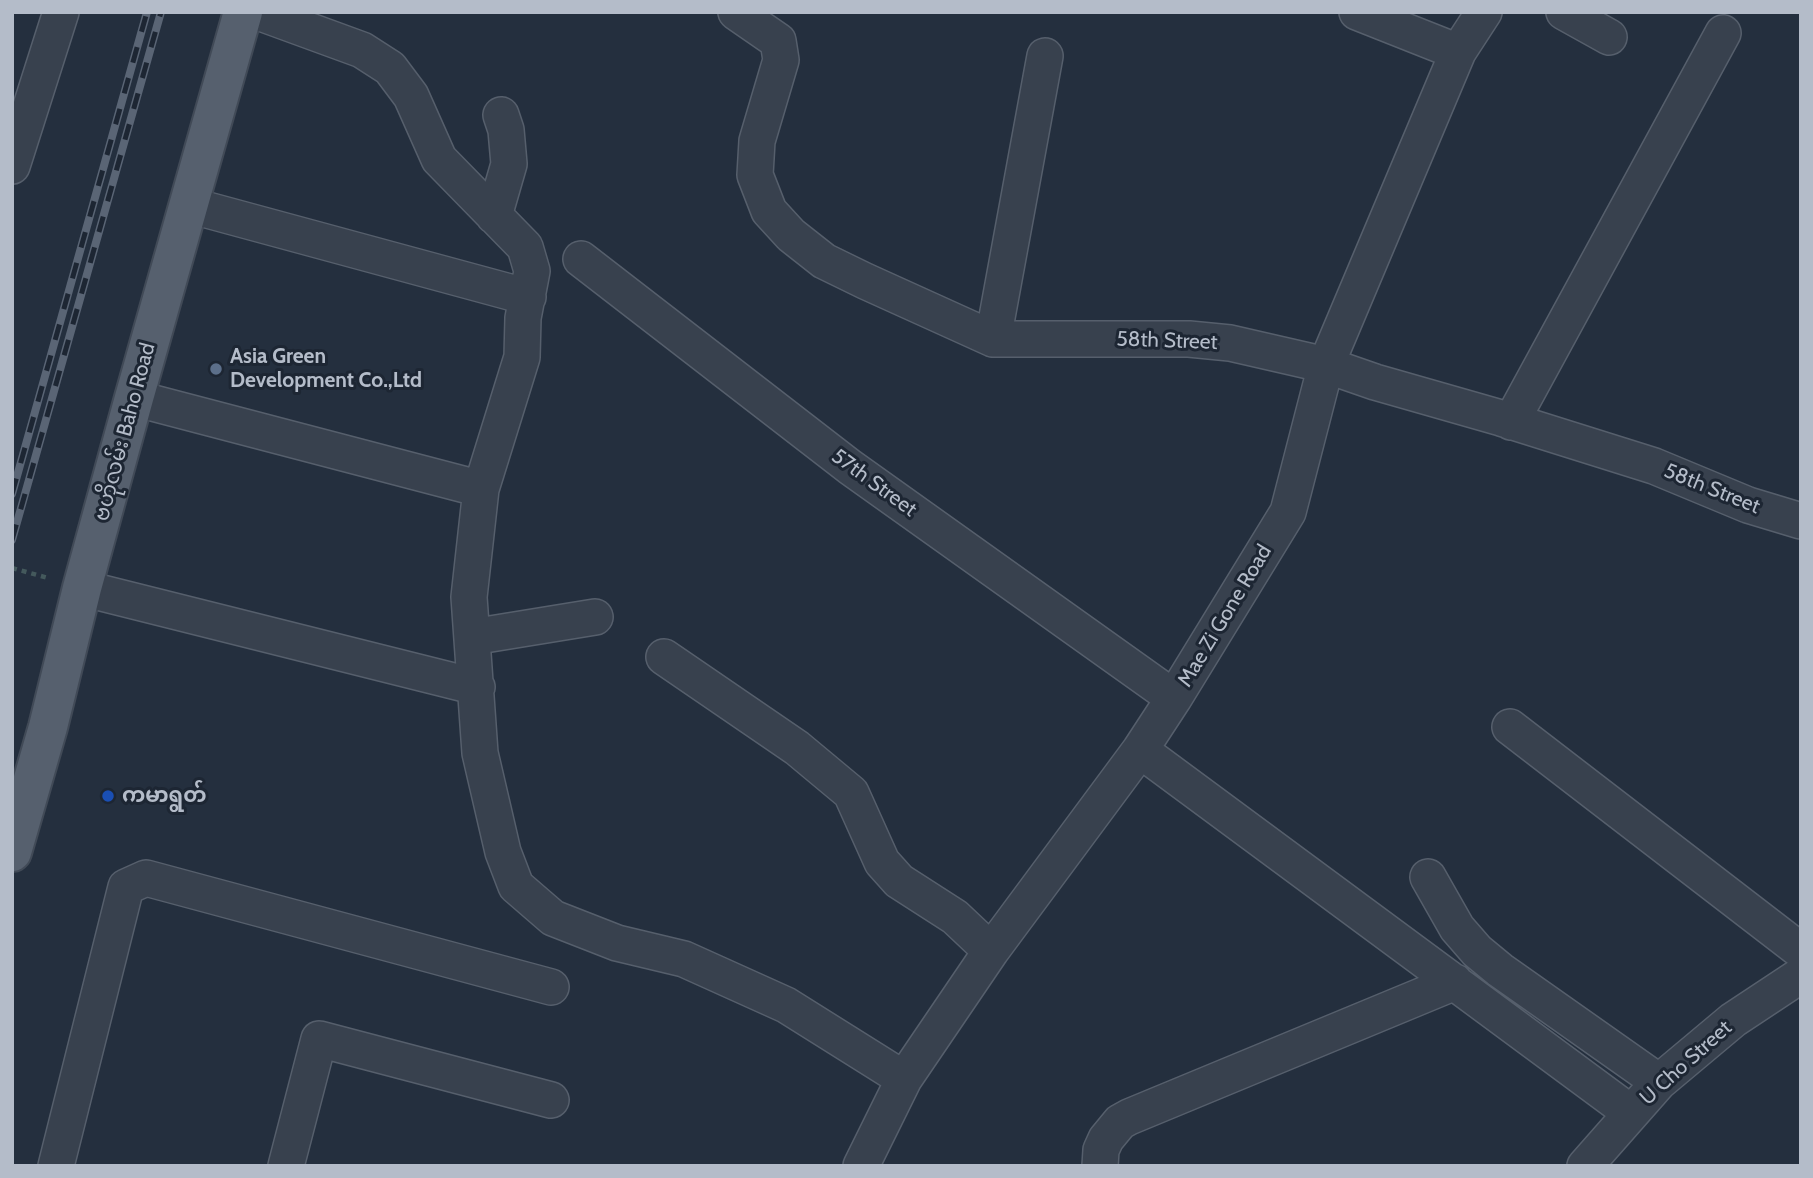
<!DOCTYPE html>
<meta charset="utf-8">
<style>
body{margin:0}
#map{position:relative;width:1813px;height:1178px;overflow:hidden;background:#242f3e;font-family:Cabin,sans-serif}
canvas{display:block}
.frame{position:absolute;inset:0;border:14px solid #b4bcc9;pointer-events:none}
</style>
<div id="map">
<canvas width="1813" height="1178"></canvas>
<div class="frame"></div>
</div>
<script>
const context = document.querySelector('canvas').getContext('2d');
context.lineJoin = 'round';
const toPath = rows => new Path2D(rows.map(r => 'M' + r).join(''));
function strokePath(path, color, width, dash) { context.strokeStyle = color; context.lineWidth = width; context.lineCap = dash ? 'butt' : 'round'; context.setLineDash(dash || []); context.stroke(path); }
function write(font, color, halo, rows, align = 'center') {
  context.font = font + ' Cabin,"Noto Sans Myanmar",sans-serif'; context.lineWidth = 6; context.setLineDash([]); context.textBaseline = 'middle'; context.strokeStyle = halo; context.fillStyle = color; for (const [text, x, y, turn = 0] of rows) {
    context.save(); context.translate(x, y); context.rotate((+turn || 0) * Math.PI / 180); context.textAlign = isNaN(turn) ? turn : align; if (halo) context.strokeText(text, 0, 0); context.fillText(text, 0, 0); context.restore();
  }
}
const path = toPath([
 [12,568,48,578]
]);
const minor = toPath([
 [258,12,362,50,390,68,411,96,439,159,525,247,532,271,523,318,522,357,481,489,469,597,480,753,503,852,516,886,553,918,617,943,684,959,786,1005,904,1079],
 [736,12,778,41,781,60,757,141,755,175,769,211,791,235,824,261,865,281,993,339,1189,339,1230,343,1326,365,1375,382,1501,418,1654,466,1748,505,1801,521],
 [1357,12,1458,52],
 [1564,12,1609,37],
 [12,166,61,12],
 [189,205,528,297],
 [494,216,509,164,506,130,501,115],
 [581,259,850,467,1174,698],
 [993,339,1045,56],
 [134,398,481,489],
 [1511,422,1723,33],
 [82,588,477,687],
 [472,637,595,617],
 [664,657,797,748,851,793,882,862,899,881,955,917,991,951],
 [1510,727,1801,951],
 [1140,750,1631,1113],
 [1428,877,1457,928,1477,951,1500,970,1659,1082],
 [56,1166,126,887,146,878,551,987],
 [286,1166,319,1039,551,1100],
 [861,1166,904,1079,991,951,1140,750,1174,698,1288,512,1326,365,1458,52,1484,12],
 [1100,1166,1101,1150,1106,1139,1120,1122,1129,1117,1455,982],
 [1585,1166,1659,1082,1733,1020,1801,975]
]);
const major = toPath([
 [12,852,48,727,82,588,134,398,243,12]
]);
const rail = toPath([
 [12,494,147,12],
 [12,540,161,12]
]);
const markers = [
 [216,369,7,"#5c6f8a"],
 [108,796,7,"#1a4fb4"]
];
const streetNames = [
 ["58th Street",1167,341,2],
 ["ဗဟိုလမ်း Baho Road",125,432,-75],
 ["57th Street",874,483,36],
 ["58th Street",1712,489,22],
 ["Mae Zi Gone Road",1225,616,-59],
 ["U Cho Street",1686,1063,-42]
];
const poiNames = [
 ["Asia Green",230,357],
 ["Development Co.,Ltd",230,381],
 ["ကမာရွတ်",122,796]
];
strokePath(minor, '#565f6c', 38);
strokePath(major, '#414a57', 42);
strokePath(path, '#44595c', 4.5, [5, 5]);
strokePath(minor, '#38414e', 35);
strokePath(major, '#56606e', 38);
strokePath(rail, '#5a6575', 8);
strokePath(rail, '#1d2633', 5, [16]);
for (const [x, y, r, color] of markers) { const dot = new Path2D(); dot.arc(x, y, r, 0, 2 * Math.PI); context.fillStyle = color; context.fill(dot); strokePath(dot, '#1d2633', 2.5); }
write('21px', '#b4bcc9', '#1d2633', streetNames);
write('bold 21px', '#b4bcc9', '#1d2633', poiNames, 'left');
</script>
